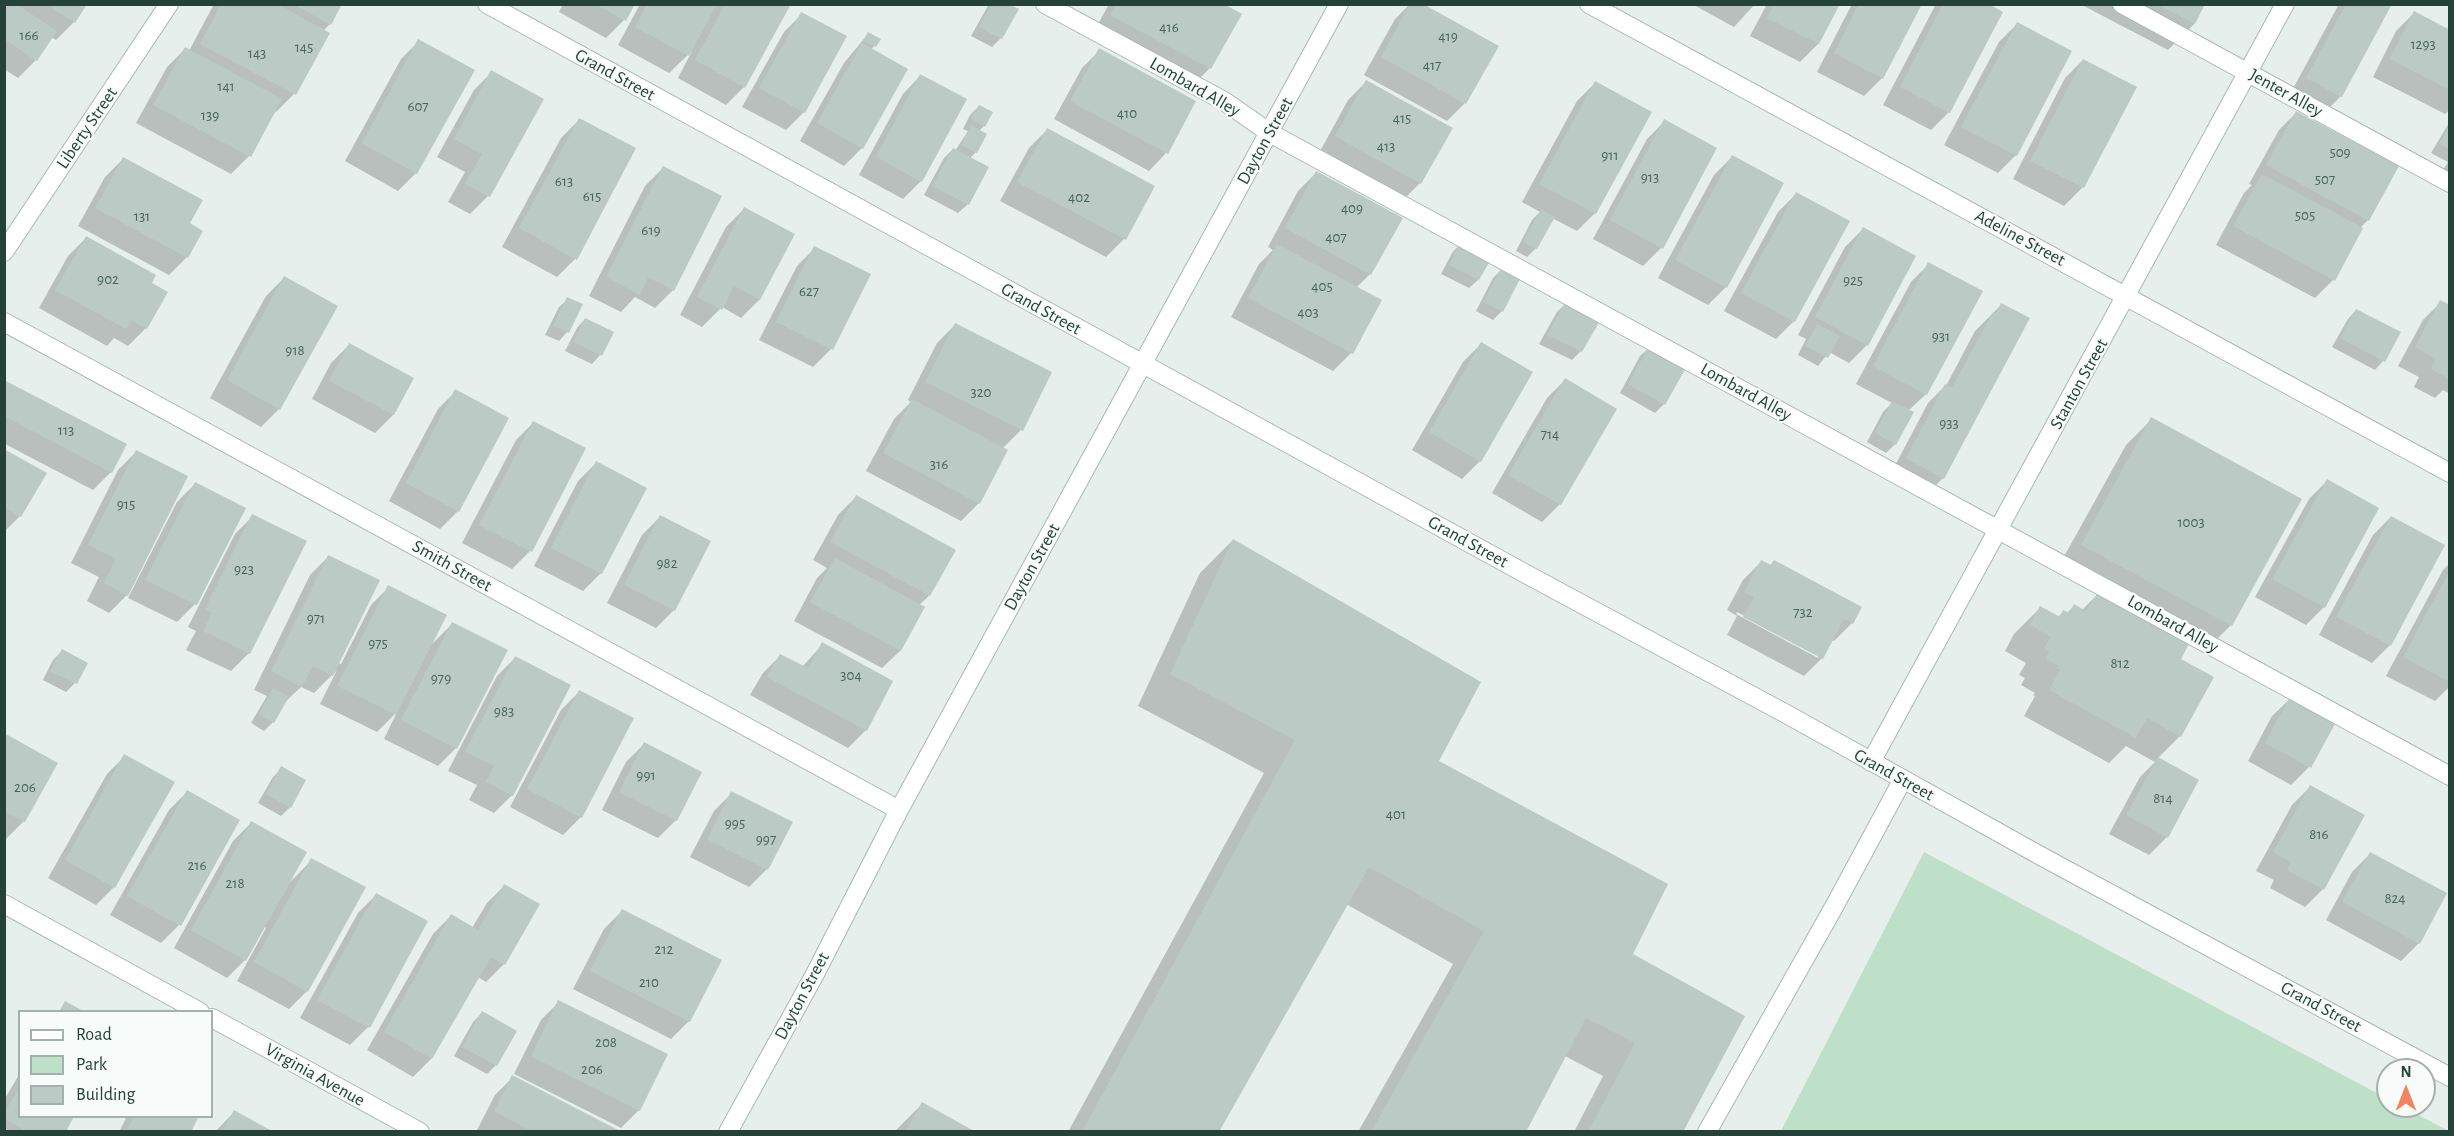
<!DOCTYPE html>
<style>
body{margin:0}
#map{position:relative;width:2454px;height:1136px;overflow:hidden;background:#e6efeb;font-family:"Alegreya Sans",sans-serif}
canvas{display:block}
.frame{position:absolute;inset:0;border:6px solid #24423a;pointer-events:none}
.legend{position:absolute;left:18px;top:1010px;width:195px;height:108px;box-sizing:border-box;background:#f7fbf9;border:2px solid #a3b1ad;margin:0;padding:8px 10px;list-style:none;font-size:18px;color:#24423a}
.legend li{display:flex;align-items:center;gap:12px;height:30px}
.legend b{width:30px;border:2px solid #a3b1ad}
.north{position:absolute;left:2376px;top:1058px;width:60px;height:60px;box-sizing:border-box;background:#f7fbf9;border:2px solid #a3b1ad;border-radius:50%;rotate:0deg;font-size:16px;font-weight:700;line-height:24px;text-align:center;color:#24423a}
.north::after{content:'';display:block;margin:auto;width:21px;height:27px;background:#f4845f;clip-path:polygon(50% 0,100% 100%,50% 72%,0 100%)}
</style>
<div id="map">
<canvas width="2454" height="1136"></canvas>
<div class="frame"></div>
<ul class="legend">
<li><b style="height:8px;background:#fff"></b>Road</li>
<li><b style="height:16px;background:#bfe0c8"></b>Park</li>
<li><b style="height:16px;background:#bbcac4"></b>Building</li>
</ul>
<div class="north">N</div>
</div>
<script>
const context = document.querySelector('canvas').getContext('2d');
context.lineJoin = 'round';
function fill(path, color) { context.fillStyle = color; context.fill(path, 'evenodd'); }
const toPath = rows => new Path2D(rows.map(r => 'M' + r).join(''));
function strokePath(path, color, width, dash) { context.strokeStyle = color; context.lineWidth = width; context.lineCap = dash ? 'butt' : 'round'; context.setLineDash(dash || []); context.stroke(path); }
function write(font, color, halo, rows, align = 'center') {
  context.font = font + ' "Alegreya Sans",sans-serif'; context.lineWidth = 4.5; context.setLineDash([]); context.textBaseline = 'middle'; context.strokeStyle = halo; context.fillStyle = color; for (const [text, x, y, turn = 0] of rows) {
    context.save(); context.translate(x, y); context.rotate((+turn || 0) * Math.PI / 180); context.textAlign = isNaN(turn) ? turn : align; if (halo) context.strokeText(text, 0, 0); context.fillText(text, 0, 0); context.restore();
  }
}
const green = toPath([
 [1924,852,2388,1099,2388,1106,2401,1106,2449,1131,1781,1131]
]);
const shadow = toPath([
 [4,4,86,4,74,22,56,40,51,37,36,60,18,78,4,69],
 [214,4,341,4,330,24,323,31,294,94,276,112,274,111,249,156,231,174,136,123,167,67,185,49,189,51],
 [563,4,633,4,624,20,606,38,559,12],
 [640,4,789,4,744,87,726,105,678,78,692,51,669,73,618,45],
 [989,4,1007,4,1017,9,1001,38,992,47,971,36],
 [1109,4,1221,4,1210,68,1192,86,1093,33],
 [1410,4,1465,103,1447,121,1364,75,1395,19],
 [1692,4,1755,4,1734,27],
 [1767,4,1839,4,1818,44,1800,62,1750,36],
 [1852,4,1920,4,1882,78,1864,96,1817,72],
 [1936,4,1986,4,1949,112,1931,130,1883,105],
 [2080,4,2204,4,2194,24,2168,50],
 [2339,4,2390,4,2341,96,2323,114,2289,96],
 [2414,13,2450,31,2450,110,2445,114,2373,77,2396,31],
 [802,14,804,112,786,130,742,107,784,32],
 [2017,24,2016,155,1998,173,1944,145,1999,42],
 [868,34,879,39,871,50,862,148,844,166,800,141,844,63],
 [419,41,416,173,398,191,345,161,401,59],
 [1100,50,1166,153,1149,171,1054,119,1082,68],
 [2083,60,2135,87,2082,188,2064,206,2013,179,2065,78],
 [492,72,542,99,488,196,470,214,448,202,465,172,437,157,474,90],
 [920,76,921,181,903,199,859,175,903,94],
 [1366,82,1420,183,1402,201,1318,155,1348,100],
 [1595,83,1650,113,1595,213,1577,231,1552,218,1536,248,1527,257,1516,251,1532,220,1540,212,1522,202,1577,101],
 [979,106,984,126,979,131,976,152,970,158,987,168,967,205,958,213,924,195,944,158,953,149,955,151,968,131,963,129,970,115],
 [2297,112,2368,220,2360,228,2333,280,2315,298,2216,245,2244,193,2252,185,2249,184,2279,130],
 [579,120,575,259,557,277,502,247,561,138],
 [1665,121,1661,248,1643,266,1593,239,1647,139],
 [2450,121,2450,174,2443,170,2448,162,2431,153],
 [1047,130,1153,187,1124,239,1106,257,1000,201,1029,148],
 [1732,157,1726,287,1708,305,1658,278,1714,175],
 [123,159,188,224,187,257,169,275,78,226,105,177],
 [663,168,673,290,655,308,635,297,621,312,589,296,645,186],
 [1316,173,1370,274,1356,288,1351,353,1333,371,1231,317,1259,264,1273,250,1268,247,1298,191],
 [1796,194,1794,321,1776,339,1724,311,1778,212],
 [744,209,793,234,759,300,741,318,722,307,702,327,680,315,726,227],
 [1863,229,1867,345,1849,363,1829,352,1818,366,1798,355,1806,339,1798,335,1845,247],
 [86,238,150,284,166,293,146,328,128,346,114,338,107,346,39,308,68,256],
 [1460,244,1478,280,1469,288,1441,274,1452,253],
 [815,248,869,275,831,349,813,367,759,340,797,266],
 [1929,264,1926,394,1908,411,1895,444,1886,453,1867,442,1883,412,1892,403,1856,384,1911,282],
 [1502,269,1502,311,1493,320,1476,311,1493,278],
 [284,278,279,409,261,427,210,398,266,296],
 [568,299,567,332,559,341,545,335,559,307],
 [2441,302,2450,307,2450,394,2443,390,2435,398,2414,387,2419,377,2398,366,2423,320],
 [1566,303,1599,320,1581,351,1572,360,1539,344,1557,312],
 [2001,305,1943,478,1925,496,1889,477,1928,403,1947,384,1975,331],
 [2356,310,2398,333,2383,361,2375,370,2332,347,2348,319],
 [585,319,600,355,592,364,565,351,577,328],
 [955,325,1021,430,1003,448,979,503,961,521,866,471,894,419,911,402,908,400,937,343],
 [1481,344,1480,461,1462,479,1412,450,1463,362],
 [349,345,412,378,393,415,375,433,312,399,331,363],
 [1649,348,1664,404,1655,413,1620,393,1640,356],
 [1565,380,1615,409,1560,504,1542,522,1492,493,1547,398],
 [4,382,111,472,93,490,5,444,4,446],
 [456,391,458,511,440,529,389,501,438,409],
 [2152,419,2231,625,2205,651,2188,642,2179,659,2180,736,2157,759,2167,837,2149,855,2109,834,2140,777,2155,762,2126,746,2109,763,2024,716,2035,696,2033,695,2035,693,2021,685,2025,678,2019,675,2026,663,2005,651,2014,634,2040,608,2057,618,2063,612,2067,613,2074,606,2082,610,2098,594,2056,571,2126,445],
 [534,422,530,551,512,569,462,543,516,440],
 [4,451,20,516,4,532],
 [136,452,127,595,109,613,87,601,99,577,71,563,118,470],
 [596,463,601,573,583,591,534,566,578,481],
 [2327,481,2324,607,2306,625,2255,597,2309,499],
 [195,484,244,509,195,604,177,622,128,598,177,502],
 [856,497,929,596,919,605,900,651,882,668,794,621,817,578,827,568,813,560,838,515],
 [253,516,305,542,249,653,231,671,186,650,196,631,188,627,235,534],
 [660,517,674,610,656,628,607,603,642,535],
 [2391,517,2443,546,2390,645,2372,663,2319,635,2373,535],
 [1233,540,1437,762,1631,955,1681,1132,1574,1132,1603,1076,1565,1056,1525,1132,1358,1132,1453,964,1346,904,1218,1132,1068,1132,1264,773,1138,706,1200,573],
 [328,557,338,663,341,664,371,605,389,587,432,644,452,624,456,748,438,766,384,739,397,712,377,732,320,704,337,670,314,693,301,687,283,704,273,722,264,731,251,723,267,696,254,690,310,575],
 [1761,562,1769,566,1774,562,1852,623,1834,641,1832,640,1822,658,1804,676,1727,635,1737,616,1727,610,1743,580],
 [1737,612,1818,654,1818,658,1736,614],
 [2450,563,2450,686,2435,701,2386,676,2443,570],
 [823,644,866,730,848,748,750,695,763,673,781,655,802,667],
 [62,651,75,683,66,692,43,680,53,660],
 [515,658,512,795,494,813,469,800,477,785,448,771,497,676],
 [579,692,581,817,563,835,510,807,561,710],
 [2290,699,2309,767,2291,785,2248,761,2272,716],
 [4,735,24,821,6,839,4,838],
 [644,744,700,773,676,820,658,838,602,810,626,762],
 [125,756,114,887,96,905,48,878,107,774],
 [282,768,290,807,281,816,258,803,273,777],
 [2310,787,2323,889,2305,907,2270,888,2274,880,2256,871,2292,805],
 [187,792,179,925,161,943,110,915,169,810],
 [732,793,767,869,749,887,690,857,714,811],
 [251,823,290,882,312,860,307,991,289,1009,237,981,266,928,264,926,245,960,227,978,174,948,233,841],
 [2370,854,2419,943,2401,961,2326,920,2352,872],
 [505,885,504,964,486,982,478,977,431,1059,413,1077,367,1050,433,934,451,916,472,928,487,903],
 [376,895,426,922,368,1027,350,1045,300,1018,358,913],
 [622,911,689,1021,671,1039,573,989,604,929],
 [559,1002,639,1110,621,1128,514,1074,541,1020],
 [482,1013,496,1065,487,1074,454,1056,473,1022],
 [20,1073,20,1116,64,1132,4,1132,4,1100],
 [513,1077,619,1132,480,1132,477,1130,495,1095],
 [922,1104,973,1132,894,1132],
 [234,1112,271,1132,215,1132],
 [127,1116,197,1116,189,1132,119,1132]
]);
const building = toPath([
 [4,4,16,4,57,31,37,61,4,39],
 [47,4,87,4,75,23],
 [221,4,277,4,330,33,296,95,200,44],
 [293,4,342,4,331,25],
 [595,4,635,4,626,21],
 [647,4,717,4,689,56,635,27],
 [725,4,791,4,745,88,695,60],
 [1116,4,1224,4,1242,14,1211,69,1110,15],
 [1410,4,1423,4,1499,46,1466,104,1381,57],
 [1774,4,1840,4,1819,44,1767,18],
 [1859,4,1922,4,1883,79,1834,53],
 [1943,4,1989,4,2003,12,1950,113,1900,87],
 [2156,4,2205,4,2195,24],
 [2346,4,2392,4,2342,97,2306,78],
 [991,5,1011,5,1019,9,1002,39,979,27],
 [2414,11,2450,30,2450,90,2390,59],
 [801,12,847,36,805,113,759,88],
 [2017,22,2072,51,2017,156,1961,127],
 [868,32,881,39,876,47,863,41],
 [418,39,475,70,417,174,362,143],
 [862,43,908,69,863,149,817,123],
 [185,47,282,99,251,157,153,105],
 [1099,48,1196,101,1168,154,1070,101],
 [2083,59,2137,87,2084,188,2030,161],
 [491,70,544,99,490,197,465,184,482,154,454,139],
 [920,74,967,99,922,182,876,157],
 [1366,80,1453,128,1421,184,1335,136],
 [1595,81,1652,112,1596,214,1539,184],
 [979,105,993,112,985,127,971,119],
 [2296,111,2399,166,2369,221,2266,165],
 [579,118,636,148,577,260,519,228],
 [1664,119,1717,148,1663,249,1610,220],
 [2450,124,2450,149,2439,144],
 [971,125,987,134,977,153,961,145],
 [1047,128,1155,186,1126,240,1017,182],
 [953,148,989,167,969,205,932,186],
 [1732,155,1784,183,1727,288,1675,260],
 [123,157,203,200,190,223,203,231,188,258,95,208],
 [663,166,722,196,674,291,648,277,640,295,606,277],
 [1316,171,1403,218,1371,275,1285,228],
 [2262,174,2363,228,2335,281,2233,226],
 [1796,192,1850,221,1795,322,1741,293],
 [744,207,795,234,760,300,734,286,722,310,697,297],
 [1541,209,1555,217,1537,249,1523,242],
 [1863,227,1916,256,1868,346,1815,317],
 [86,236,156,275,152,283,168,292,147,329,131,320,126,329,55,290],
 [1460,243,1491,259,1479,280,1449,265],
 [1277,244,1382,300,1353,354,1248,298],
 [814,246,871,274,833,350,776,322],
 [1928,262,1983,291,1927,395,1873,366],
 [1502,267,1521,277,1503,312,1483,302],
 [284,276,338,306,280,410,227,380],
 [567,297,583,304,569,333,553,326],
 [2440,300,2450,305,2450,379,2431,369,2436,359,2415,347],
 [1566,301,1601,319,1582,352,1547,335],
 [2001,303,2030,318,1944,479,1906,458,1945,384,1952,387,1993,312,1996,313],
 [2356,309,2401,332,2385,362,2340,338],
 [585,318,614,332,602,356,573,342],
 [955,323,1052,372,1023,431,925,382],
 [1817,324,1840,336,1828,358,1805,346],
 [1481,342,1533,372,1481,462,1429,432],
 [349,343,414,378,394,415,329,381],
 [1649,346,1687,366,1665,405,1628,384],
 [1565,378,1617,409,1561,505,1508,475],
 [4,380,127,444,112,473,4,416],
 [455,389,509,418,459,512,406,483],
 [912,399,1008,450,980,504,883,453],
 [1892,401,1914,412,1896,445,1875,433],
 [2151,417,2302,499,2232,626,2081,545],
 [533,421,586,448,532,552,479,525],
 [4,449,47,473,21,517,4,507],
 [136,450,188,476,128,596,104,583,116,559,88,545],
 [596,461,647,488,602,574,551,548],
 [2327,479,2379,508,2325,608,2272,579],
 [195,482,246,508,197,605,145,580],
 [856,495,956,550,930,596,830,542],
 [252,514,307,541,250,654,203,631,212,613,205,609],
 [660,515,711,541,675,611,624,585],
 [2391,516,2445,545,2391,646,2336,617],
 [1233,539,1481,682,1439,761,1668,884,1633,954,1745,1016,1683,1132,1588,1132,1635,1043,1586,1018,1526,1132,1371,1132,1484,931,1369,867,1219,1132,1082,1132,1295,740,1170,674],
 [328,555,380,580,333,676,313,666,302,687,271,671],
 [835,558,925,607,901,651,810,602],
 [1761,560,1771,565,1774,560,1862,607,1853,624,1844,619,1823,659,1743,617,1754,597,1744,592],
 [2450,570,2450,682,2403,657],
 [388,585,447,615,396,715,337,686],
 [2101,588,2192,638,2181,659,2214,677,2181,737,2147,718,2136,738,2049,690,2060,670,2057,668,2059,666,2046,659,2049,651,2044,648,2051,637,2030,625,2040,606,2060,617,2063,610,2069,613,2074,604,2086,611],
 [452,622,508,650,457,749,401,720],
 [822,642,893,681,867,731,767,677,780,654,808,668],
 [62,649,88,663,77,684,50,671],
 [515,656,571,685,513,796,486,782,494,766,465,752],
 [273,688,289,697,274,723,259,714],
 [579,690,634,718,582,818,527,789],
 [2290,697,2336,722,2311,768,2265,743],
 [4,733,58,763,25,822,4,811],
 [644,742,702,772,677,821,619,792],
 [124,754,175,782,115,888,65,860],
 [2158,757,2199,780,2168,838,2126,815],
 [281,766,306,780,291,808,266,794],
 [2310,785,2365,815,2324,890,2287,870,2291,862,2273,852],
 [187,790,240,820,181,926,127,896],
 [731,791,793,822,768,870,707,839],
 [251,821,307,852,246,961,191,930],
 [2370,852,2447,893,2420,944,2342,902],
 [311,858,366,887,308,992,254,962],
 [504,884,540,904,505,965,491,957,432,1059,384,1032,451,914,478,930],
 [376,893,428,921,370,1028,317,1000],
 [622,909,722,960,690,1022,590,971],
 [558,1000,668,1054,640,1111,531,1056],
 [65,1001,85,1012,59,1012],
 [482,1011,517,1031,497,1066,462,1047],
 [512,1075,622,1132,533,1132,494,1111],
 [20,1086,20,1116,74,1116,66,1132,28,1132,4,1119,4,1113],
 [922,1102,976,1132,905,1132],
 [234,1110,261,1125,274,1132,223,1132],
 [134,1116,199,1116,191,1132,126,1132]
]);
const service = toPath([
 [1045,4,1224,101,1270,133,2450,776],
 [2122,4,2450,183],
 [1707,1132,1835,905,1903,779]
]);
const minor = toPath([
 [487,4,1526,574,1790,716,2039,855,2450,1077],
 [1589,4,2450,473],
 [4,322,899,810],
 [1871,762,2285,4],
 [4,904,200,1012],
 [212,1018,420,1132],
 [728,1132,815,974,899,810,1339,4]
]);
const tertiary = toPath([
 [4,252,169,4]
]);
const numberNames = [
 ["416",1169,27],
 ["166",29,35],
 ["419",1448,36],
 ["1293",2423,44],
 ["145",304,47],
 ["143",257,53],
 ["417",1432,65],
 ["141",226,86],
 ["607",418,106],
 ["410",1127,113],
 ["139",210,115],
 ["415",1402,118],
 ["413",1386,146],
 ["509",2340,152],
 ["911",1610,155],
 ["913",1650,177],
 ["507",2325,179],
 ["613",564,181],
 ["615",592,196],
 ["402",1079,197],
 ["409",1352,208],
 ["505",2305,215],
 ["131",142,216],
 ["619",651,230],
 ["407",1336,237],
 ["902",108,279],
 ["925",1853,280],
 ["405",1322,286],
 ["627",809,291],
 ["403",1308,312],
 ["931",1941,336],
 ["918",295,350],
 ["320",981,392],
 ["933",1949,423],
 ["113",66,430],
 ["714",1550,434],
 ["316",939,464],
 ["915",126,504],
 ["1003",2191,522],
 ["982",667,563],
 ["923",244,569],
 ["732",1803,612],
 ["971",316,618],
 ["975",378,643],
 ["812",2120,663],
 ["304",851,675],
 ["979",441,678],
 ["983",504,711],
 ["991",646,775],
 ["206",25,787],
 ["814",2163,798],
 ["401",1396,814],
 ["995",735,823],
 ["816",2319,834],
 ["997",766,839],
 ["216",197,865],
 ["218",235,883],
 ["824",2395,898],
 ["212",664,949],
 ["210",649,982],
 ["208",606,1042],
 ["206",592,1069]
];
const streetNames = [
 ["Grand Street",615,75,29],
 ["Lombard Alley",1195,87,30],
 ["Jenter Alley",2286,93,29],
 ["Liberty Street",87,128,-56],
 ["Dayton Street",1265,141,-61],
 ["Adeline Street",2020,238,28],
 ["Grand Street",1041,309,29],
 ["Stanton Street",2079,384,-61],
 ["Lombard Alley",1746,392,29],
 ["Grand Street",1468,542,29],
 ["Smith Street",452,566,29],
 ["Dayton Street",1032,567,-61],
 ["Lombard Alley",2173,624,29],
 ["Grand Street",1894,775,29],
 ["Dayton Street",802,996,-62],
 ["Grand Street",2321,1007,28],
 ["Virginia Avenue",315,1075,29]
];
fill(green, '#bfe0c8');
fill(shadow, '#0003');
fill(building, '#bbcac4');
strokePath(service, '#a8b8b2', 20);
strokePath(minor, '#a8b8b2', 20);
strokePath(tertiary, '#a8b8b2', 20);
strokePath(service, '#fff', 18);
strokePath(minor, '#fff', 18);
strokePath(tertiary, '#fff', 18);
write('15px', '#4a645c', null, numberNames);
write('18px', '#24423a', '#f7fbf9', streetNames);
</script>
